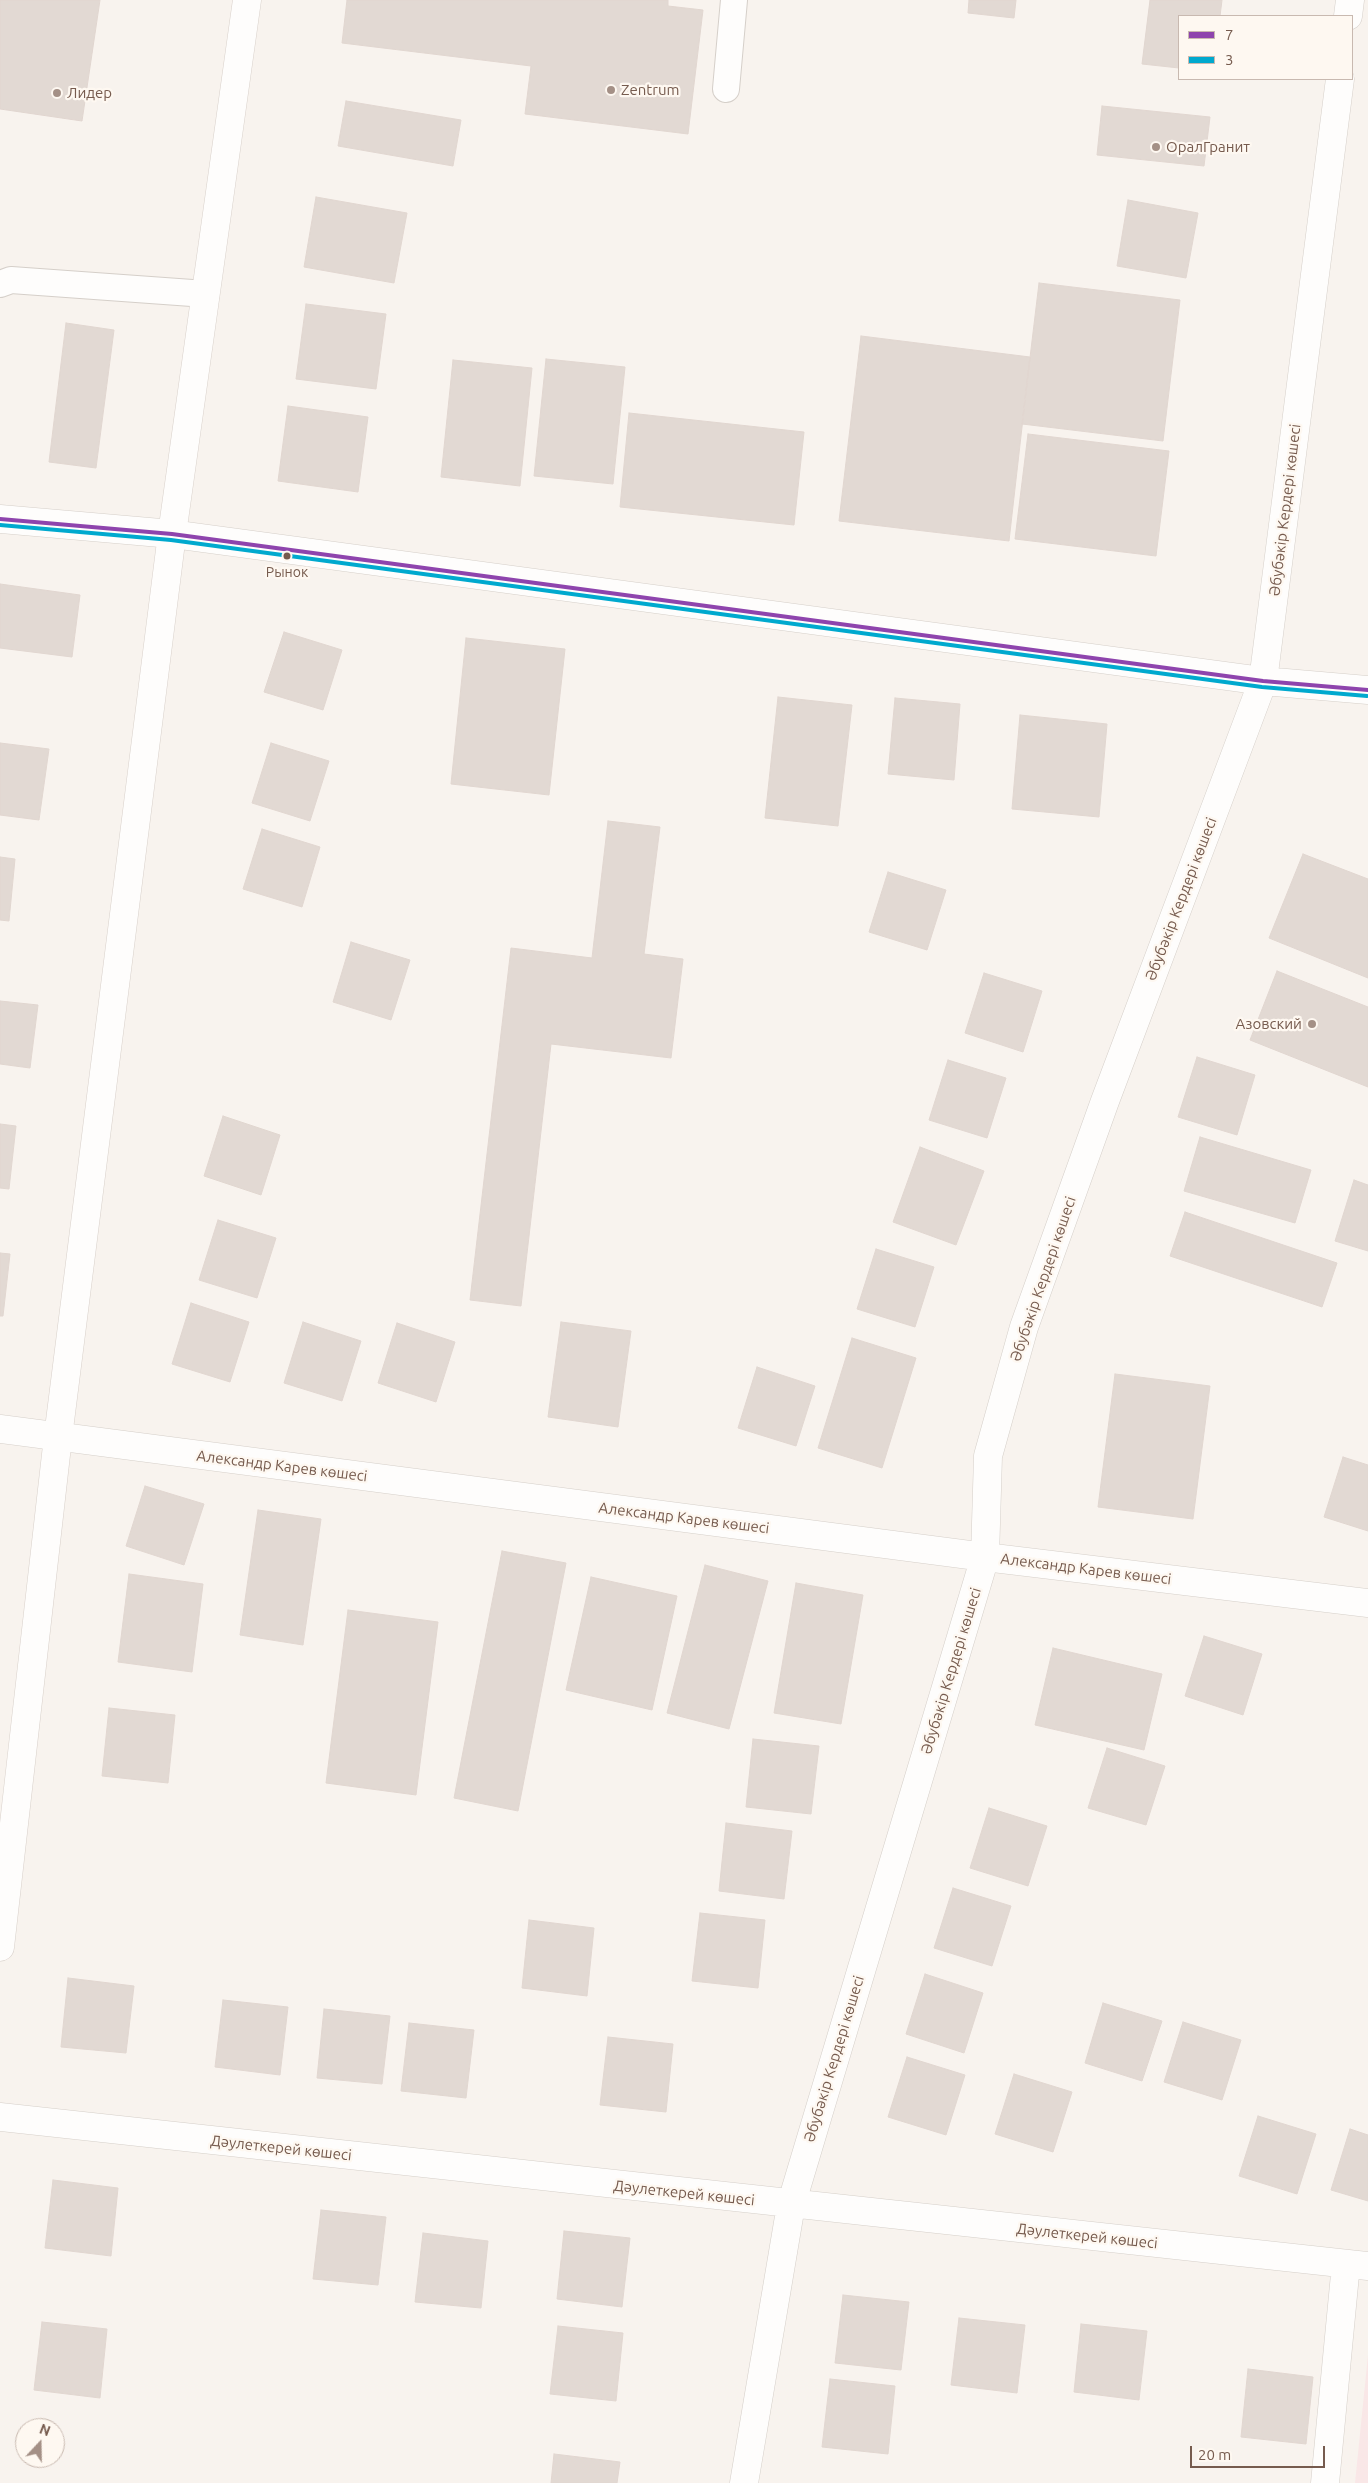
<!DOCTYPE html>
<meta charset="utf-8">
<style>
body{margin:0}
#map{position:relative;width:1368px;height:2483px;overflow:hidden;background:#f8f3ee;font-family:Ubuntu,sans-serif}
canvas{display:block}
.legend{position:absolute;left:1178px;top:15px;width:175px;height:65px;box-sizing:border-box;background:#fef8f1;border:1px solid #c8b9b0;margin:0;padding:6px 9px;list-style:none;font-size:15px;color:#765b4e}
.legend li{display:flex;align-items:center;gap:10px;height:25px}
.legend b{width:25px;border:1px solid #c8b9b0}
.north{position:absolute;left:15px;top:2418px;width:50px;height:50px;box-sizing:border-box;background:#fef8f1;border:1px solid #c8b9b0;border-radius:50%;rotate:21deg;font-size:14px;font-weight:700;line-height:20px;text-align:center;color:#765b4e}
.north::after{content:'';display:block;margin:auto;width:18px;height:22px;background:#a49086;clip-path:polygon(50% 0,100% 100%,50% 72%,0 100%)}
.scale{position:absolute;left:1190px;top:2446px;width:135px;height:22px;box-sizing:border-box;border:2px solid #765b4e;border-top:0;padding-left:6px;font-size:15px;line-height:18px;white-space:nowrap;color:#765b4e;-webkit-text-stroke:4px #fef8f1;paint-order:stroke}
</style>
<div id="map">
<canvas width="1368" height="2483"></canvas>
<ul class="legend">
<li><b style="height:6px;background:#8e44ad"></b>7</li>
<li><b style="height:6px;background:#00a9ce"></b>3</li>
</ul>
<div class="north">N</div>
<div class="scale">20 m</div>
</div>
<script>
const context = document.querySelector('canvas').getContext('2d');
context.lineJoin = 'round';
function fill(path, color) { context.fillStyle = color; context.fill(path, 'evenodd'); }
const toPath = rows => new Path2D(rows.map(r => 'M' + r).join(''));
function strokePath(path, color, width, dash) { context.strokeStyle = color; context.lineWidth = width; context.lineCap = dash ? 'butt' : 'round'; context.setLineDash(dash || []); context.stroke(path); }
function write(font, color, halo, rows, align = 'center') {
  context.font = font + ' Ubuntu,sans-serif'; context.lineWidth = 4.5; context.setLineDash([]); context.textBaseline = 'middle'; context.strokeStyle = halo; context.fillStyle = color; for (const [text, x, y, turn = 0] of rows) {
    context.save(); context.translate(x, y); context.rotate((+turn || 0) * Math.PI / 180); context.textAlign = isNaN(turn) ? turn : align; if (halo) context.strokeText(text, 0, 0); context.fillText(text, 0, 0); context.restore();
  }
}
const medical = toPath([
 [1368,2355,1368,2483,1355,2483]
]);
const building = toPath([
 [0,0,100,0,82,121,0,109,0,0],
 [347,0,668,0,668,6,703,10,688,134,525,114,531,66,342,43,347,0],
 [969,0,1016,0,1014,18,968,13,969,0],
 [1150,0,1222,0,1220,16,1179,16,1179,68,1142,64,1150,0],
 [346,101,461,120,453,166,338,146,346,101],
 [1102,106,1210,117,1204,166,1097,155,1102,106],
 [316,197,407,213,394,283,304,267,316,197],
 [1128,200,1198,213,1186,278,1117,266,1128,200],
 [1039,283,1180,300,1163,441,1022,424,1039,283],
 [306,304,386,314,376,389,296,379,306,304],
 [66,323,114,330,96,468,49,462,66,323],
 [861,336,1030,357,1009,541,839,521,861,336],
 [546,359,625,367,613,484,534,476,546,359],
 [453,360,532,368,520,486,441,477,453,360],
 [288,406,368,417,358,492,278,481,288,406],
 [629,413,804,432,794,525,620,507,629,413],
 [1028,434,1169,451,1156,556,1015,539,1028,434],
 [0,584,80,595,72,657,0,648,0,584],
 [284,632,342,650,323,710,264,692,284,632],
 [466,638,565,649,549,795,451,784,466,638],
 [778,697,852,705,838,826,765,818,778,697],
 [895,698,960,704,954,780,888,774,895,698],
 [1020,715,1107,724,1099,817,1012,809,1020,715],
 [0,743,49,749,39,820,0,815,0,743],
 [271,743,329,761,310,821,252,803,271,743],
 [608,821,660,827,644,954,683,959,671,1058,551,1044,521,1306,470,1300,511,948,592,958,608,821],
 [262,829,320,847,302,907,243,889,262,829],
 [1303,854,1368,879,1368,978,1269,938,1303,854],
 [0,857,15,859,9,921,0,920,0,857],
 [888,872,946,890,927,950,869,932,888,872],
 [351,942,410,960,391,1020,333,1002,351,942],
 [1277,971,1368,1007,1368,1087,1250,1040,1277,971],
 [984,973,1042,991,1023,1052,965,1033,984,973],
 [0,1001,38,1005,30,1068,0,1064,0,1001],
 [1197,1057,1255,1075,1237,1135,1178,1117,1197,1057],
 [948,1060,1006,1078,987,1138,929,1120,948,1060],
 [223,1116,280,1135,261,1195,204,1176,223,1116],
 [0,1124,16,1126,9,1189,0,1188,0,1124],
 [1200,1137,1311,1170,1295,1223,1184,1191,1200,1137],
 [920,1147,984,1171,956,1245,893,1222,920,1147],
 [1354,1180,1368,1185,1368,1251,1335,1241,1354,1180],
 [1185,1212,1337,1263,1322,1307,1170,1256,1185,1212],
 [218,1220,276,1238,257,1298,199,1280,218,1220],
 [876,1249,934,1267,915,1327,857,1309,876,1249],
 [0,1253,10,1254,3,1316,0,1316,0,1253],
 [191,1303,249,1322,230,1382,172,1364,191,1303],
 [303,1322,361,1341,342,1401,284,1383,303,1322],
 [561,1322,631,1331,618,1427,548,1417,561,1322],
 [397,1323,455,1342,436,1402,378,1383,397,1323],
 [852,1338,916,1358,882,1468,818,1448,852,1338],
 [757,1367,815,1386,796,1446,738,1428,757,1367],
 [1115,1374,1210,1386,1193,1519,1098,1507,1115,1374],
 [1343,1457,1368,1465,1368,1531,1324,1517,1343,1457],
 [145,1486,204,1504,184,1565,126,1546,145,1486],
 [258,1510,321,1519,303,1645,240,1635,258,1510],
 [502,1551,566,1563,518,1811,454,1798,502,1551],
 [705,1565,768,1581,729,1729,667,1713,705,1565],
 [129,1574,203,1584,192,1672,118,1662,129,1574],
 [591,1577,677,1596,652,1710,566,1690,591,1577],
 [796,1583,863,1595,841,1724,774,1713,796,1583],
 [348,1610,438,1622,416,1795,326,1783,348,1610],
 [1204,1636,1262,1654,1243,1715,1185,1696,1204,1636],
 [1053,1648,1162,1674,1144,1750,1035,1725,1053,1648],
 [109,1708,175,1715,168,1783,102,1776,109,1708],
 [753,1739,819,1746,811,1814,746,1807,753,1739],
 [1107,1748,1165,1766,1146,1825,1088,1808,1107,1748],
 [989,1808,1047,1826,1028,1886,970,1868,989,1808],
 [726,1823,792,1831,784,1899,719,1891,726,1823],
 [953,1888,1011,1906,992,1966,934,1948,953,1888],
 [700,1913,765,1920,758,1988,692,1981,700,1913],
 [529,1920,594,1928,587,1996,522,1988,529,1920],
 [925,1974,983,1993,964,2053,906,2034,925,1974],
 [68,1978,134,1986,126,2053,61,2047,68,1978],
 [223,2000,288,2007,280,2075,215,2067,223,2000],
 [1103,2003,1162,2021,1142,2081,1085,2063,1103,2003],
 [324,2009,390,2016,382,2084,317,2078,324,2009],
 [1183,2022,1241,2040,1222,2100,1164,2082,1183,2022],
 [409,2023,474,2030,466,2098,401,2091,409,2023],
 [608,2037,673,2044,666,2112,600,2105,608,2037],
 [907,2057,965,2075,946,2135,888,2117,907,2057],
 [1014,2074,1072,2092,1053,2152,995,2134,1014,2074],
 [1258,2116,1316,2134,1297,2194,1239,2176,1258,2116],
 [1350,2129,1368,2135,1368,2201,1331,2190,1350,2129],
 [53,2180,118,2188,111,2256,45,2248,53,2180],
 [321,2210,386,2217,378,2285,313,2279,321,2210],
 [564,2231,630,2238,622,2307,557,2299,564,2231],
 [423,2233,488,2241,481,2308,415,2302,423,2233],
 [843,2295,909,2302,901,2370,835,2363,843,2295],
 [959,2318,1025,2325,1017,2393,951,2385,959,2318],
 [42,2322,107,2329,100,2398,34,2390,42,2322],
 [1081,2324,1147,2331,1139,2400,1074,2392,1081,2324],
 [558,2326,623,2333,616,2401,550,2394,558,2326],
 [1248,2369,1313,2377,1306,2444,1241,2437,1248,2369],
 [830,2379,895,2386,888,2454,822,2447,830,2379],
 [554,2454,620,2462,617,2483,551,2483,554,2454]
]);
const lane = toPath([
 [726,89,734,0],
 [0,284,11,280,206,294]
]);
const street = toPath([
 [1348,16,1350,0],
 [0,519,172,534,1263,681,1368,690],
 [0,1429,985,1557,1368,1603],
 [0,2117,1368,2266],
 [744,2483,791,2205,985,1557,988,1456,1024,1327,1105,1101,1263,681,1340,79],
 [1325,2483,1346,2264]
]);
const secondary = toPath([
 [0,1947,58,1437,172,534,247,0]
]);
const bus1 = toPath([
 [0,519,172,534,1263,681,1368,690]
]);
const bus2 = toPath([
 [0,525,171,540,1262,687,1367,696]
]);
const markers = [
 [611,90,5,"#a49086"],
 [57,93,5,"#a49086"],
 [1156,147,5,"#a49086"],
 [287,556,4.5,"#765b4e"],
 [1312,1024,5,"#a49086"]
];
const busNames = [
 ["Рынок",287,572]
];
const poiNames = [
 ["Zentrum",621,90],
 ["Лидер",67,93],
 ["ОралГранит",1166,147],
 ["Азовский",1302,1024,"right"]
];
const streetNames = [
 ["Әбубәкір Кердері көшесі",1285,510,-83],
 ["Әбубәкір Кердері көшесі",1181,899,-69],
 ["Әбубәкір Кердері көшесі",1043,1279,-71],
 ["Александр Карев көшесі",282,1466,7],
 ["Александр Карев көшесі",684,1518,7],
 ["Александр Карев көшесі",1086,1569,7],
 ["Әбубәкір Кердері көшесі",951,1671,-73],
 ["Әбубәкір Кердері көшесі",834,2059,-73],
 ["Дәулеткерей көшесі",281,2148,6],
 ["Дәулеткерей көшесі",684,2193,6],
 ["Дәулеткерей көшесі",1087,2236,6]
];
fill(medical, '#f9e7e7');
fill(building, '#e2d9d3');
strokePath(building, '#e1d6d0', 1);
strokePath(lane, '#d5cfc9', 28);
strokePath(street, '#d5cfc9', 29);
strokePath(secondary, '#d8d0ca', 29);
strokePath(lane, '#fefdfc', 26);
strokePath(street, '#fefdfc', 28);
strokePath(secondary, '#fefdfc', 28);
strokePath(bus1, '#8e44ad', 4);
strokePath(bus2, '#00a9ce', 4);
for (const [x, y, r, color] of markers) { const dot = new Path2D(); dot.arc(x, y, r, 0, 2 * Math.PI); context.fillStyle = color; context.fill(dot); strokePath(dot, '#fef8f1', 2); }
write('14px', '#765b4e', '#fef8f1', busNames);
write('15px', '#765b4e', '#fef8f1', poiNames, 'left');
write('15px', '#765b4e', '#fef8f1', streetNames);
</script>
